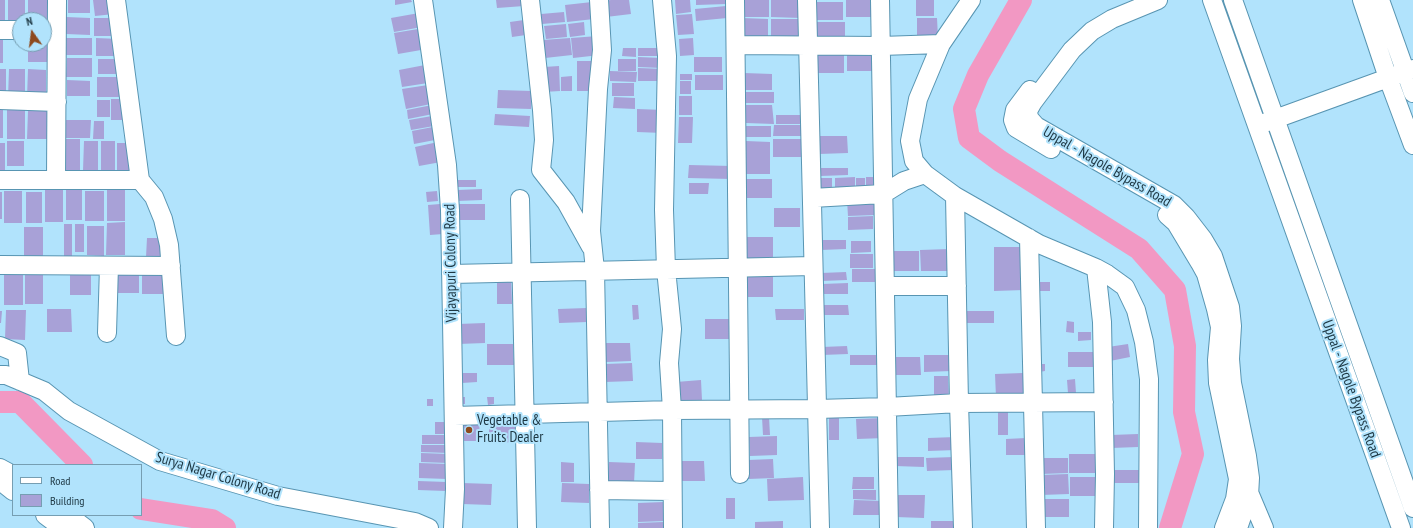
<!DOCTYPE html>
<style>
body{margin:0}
#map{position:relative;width:1413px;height:528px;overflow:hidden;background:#b1e3fc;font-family:"PT Sans Narrow",sans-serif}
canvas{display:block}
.legend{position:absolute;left:12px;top:464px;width:130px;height:52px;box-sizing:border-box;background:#b1e3fc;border:1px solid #769eb2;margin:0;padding:5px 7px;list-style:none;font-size:12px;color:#1d3743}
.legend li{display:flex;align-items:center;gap:8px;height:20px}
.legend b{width:20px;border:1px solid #769eb2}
.north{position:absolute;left:12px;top:12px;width:40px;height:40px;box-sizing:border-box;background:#b1e3fc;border:1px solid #769eb2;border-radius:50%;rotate:346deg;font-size:11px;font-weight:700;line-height:16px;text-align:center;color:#1d3743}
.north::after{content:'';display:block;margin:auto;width:14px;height:18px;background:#8e4a1e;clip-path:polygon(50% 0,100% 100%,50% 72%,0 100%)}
</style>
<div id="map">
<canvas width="1413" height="528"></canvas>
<ul class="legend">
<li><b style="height:5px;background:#fff"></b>Road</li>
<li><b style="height:11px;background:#a8a1d7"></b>Building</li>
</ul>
<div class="north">N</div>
</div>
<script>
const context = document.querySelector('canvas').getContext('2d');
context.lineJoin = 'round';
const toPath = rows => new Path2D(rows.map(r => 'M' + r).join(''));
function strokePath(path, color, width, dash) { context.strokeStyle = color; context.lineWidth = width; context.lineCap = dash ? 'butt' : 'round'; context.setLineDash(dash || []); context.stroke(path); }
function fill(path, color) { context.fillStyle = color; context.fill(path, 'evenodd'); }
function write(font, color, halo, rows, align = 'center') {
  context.font = font + ' "PT Sans Narrow",sans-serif'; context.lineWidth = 4; context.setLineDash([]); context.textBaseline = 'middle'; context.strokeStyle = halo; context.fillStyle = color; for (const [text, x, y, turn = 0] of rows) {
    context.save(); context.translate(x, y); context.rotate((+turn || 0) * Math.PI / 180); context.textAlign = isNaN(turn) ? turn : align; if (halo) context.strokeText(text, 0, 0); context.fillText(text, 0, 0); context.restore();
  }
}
const river = toPath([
 [1021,0,978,75,964,109,969,138,1000,161,1139,249,1175,290,1185,346,1184,412,1193,454,1170,528],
 [0,402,20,402,82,465],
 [141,509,212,520,225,528]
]);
const building = toPath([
 [0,0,5,0,5,21,0,21],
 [8,0,25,0,25,20,8,20],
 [28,0,52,0,52,24,44,24,44,20,28,20],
 [68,0,90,0,90,13,68,13],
 [93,0,112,0,114,14,95,16],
 [395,0,411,0,412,2,395,5],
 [496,0,524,0,524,6,497,8],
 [611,0,629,0,631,14,606,17,604,1],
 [675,0,690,0,691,12,676,14],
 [696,0,727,0,727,4,696,5],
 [742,0,769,0,769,17,742,17],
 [771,0,802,0,801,18,771,17],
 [846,0,872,0,872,17,846,17],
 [916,0,934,0,934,16,916,16],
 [592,2,594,19,567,22,565,5],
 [815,2,843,2,843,20,815,20],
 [726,6,727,18,696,21,695,9],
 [564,12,565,22,542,24,541,14],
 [419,13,422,27,394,32,391,18],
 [692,14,694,34,678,35,676,15],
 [66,17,90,18,90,35,66,34],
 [94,18,114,18,114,36,94,36],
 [742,18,768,19,768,40,742,40],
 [917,18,937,18,938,38,917,38],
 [771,19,799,19,799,40,771,40],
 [524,20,526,35,512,37,510,22],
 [584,22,585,35,570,37,568,24],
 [817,22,845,22,845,42,817,42],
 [566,24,567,37,546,39,544,26],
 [418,29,421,50,398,54,394,33],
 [598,36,600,55,573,58,571,38],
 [44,38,51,38,51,62,28,62,28,44,44,44],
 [65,38,92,38,92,55,65,55],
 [96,38,119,39,119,56,96,56],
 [570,38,572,55,545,58,543,40],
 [693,38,694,55,680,56,679,39],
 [0,40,3,40,3,63,0,63],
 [623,48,636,48,636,57,622,56],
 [638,48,659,48,658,56,638,56],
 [847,51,876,51,876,71,847,71],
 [818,52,844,52,844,73,818,73],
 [638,57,662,58,662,68,638,67],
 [694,57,722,57,722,72,694,72],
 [67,58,92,58,92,77,66,77],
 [98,59,122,59,121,74,98,74],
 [618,59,636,59,636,71,618,71],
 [577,61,593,61,592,91,577,91],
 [425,65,428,83,402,87,399,70],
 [559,66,560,91,544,92,544,67],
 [638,68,665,69,665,81,638,81],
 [0,69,6,69,6,95,0,95],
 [9,69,25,69,25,98,8,98],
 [28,69,46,70,46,98,27,98],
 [610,71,637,72,636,82,610,81],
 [744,73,772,74,772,90,744,90],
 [680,74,692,74,692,80,680,80],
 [695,75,723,75,723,90,695,90],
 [572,76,572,91,561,91,561,77],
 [97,77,124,77,124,97,97,97],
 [67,80,90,81,90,96,67,96],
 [680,81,691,81,691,94,680,94],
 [612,83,634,83,634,96,612,96],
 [428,85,431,104,406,109,402,89],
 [498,90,532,91,531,109,497,108],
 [745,92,774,92,774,103,744,103],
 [679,96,692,96,692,115,679,115],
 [614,97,635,98,635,109,613,108],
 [111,99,125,99,125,120,111,120],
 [97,100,110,100,110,117,97,117],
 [432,105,433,114,408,119,407,110],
 [744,105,772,105,774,124,746,123,746,112,756,112,744,112],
 [7,109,25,109,25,139,7,139],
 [637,109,664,110,663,133,637,132],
 [0,110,3,110,3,138,0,138],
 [28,111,49,111,49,139,27,139],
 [495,114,530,116,529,127,494,125],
 [776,115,800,115,800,124,776,124],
 [432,116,434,126,411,130,409,120],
 [679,117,693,117,692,143,678,143],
 [66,120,91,120,90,138,66,138],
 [94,121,104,121,104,139,93,139],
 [774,125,801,125,801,136,773,136],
 [438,126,440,139,414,144,412,131],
 [744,126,771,126,771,137,744,137],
 [819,136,847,136,848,153,819,154],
 [64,139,80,139,80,172,63,172],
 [773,139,801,139,801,157,773,157],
 [7,141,24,141,24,166,7,166],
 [84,141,98,141,98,171,83,171],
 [101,141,115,141,115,173,101,173],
 [746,141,770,142,770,174,746,174],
 [438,142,441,162,419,166,415,147],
 [0,143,5,143,5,170,0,170],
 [117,143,134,143,134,174,117,174],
 [689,165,732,166,731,179,688,178],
 [820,168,848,168,848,175,820,176],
 [855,177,855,189,835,189,835,178],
 [866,177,876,177,876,189,866,190],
 [820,178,832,178,832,191,820,192],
 [856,178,865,178,865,190,856,190],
 [745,179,772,179,772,198,745,198],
 [456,180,476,180,476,187,456,187],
 [689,183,709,183,708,194,689,194],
 [125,188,125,221,107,221,107,189],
 [45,189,63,189,63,222,45,222],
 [482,189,482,200,457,201,457,190],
 [66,190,82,190,82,220,66,220],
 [4,191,22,191,22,223,4,223],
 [85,191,104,191,104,221,85,221],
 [437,191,438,201,427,202,426,192],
 [0,192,2,192,2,219,0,219],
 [26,192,42,192,42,223,26,223],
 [847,200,875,200,875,215,848,216],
 [440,204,443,234,430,235,428,205],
 [457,204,485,204,485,220,457,220],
 [774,208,800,208,800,227,774,227],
 [873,216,873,229,848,230,848,217],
 [125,222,125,255,106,255,107,223],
 [64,224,72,224,72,256,64,256],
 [75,224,84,224,84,252,75,252],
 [87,226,104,226,104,256,87,255],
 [24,227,43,227,43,262,24,262],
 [746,237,773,237,773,260,746,260],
 [147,238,162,238,162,257,146,257],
 [821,240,846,240,846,249,821,250],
 [851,241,871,241,871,252,851,253],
 [994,247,1024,247,1024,290,994,291],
 [950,249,951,271,921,271,920,250],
 [892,251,919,251,919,271,892,271],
 [850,254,873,254,873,268,850,268],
 [70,269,91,269,91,295,70,295],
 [852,269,881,269,881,282,852,282],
 [114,270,139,270,139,293,115,293],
 [142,270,167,270,167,294,142,294],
 [846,272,847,280,821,281,821,273],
 [746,274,773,274,773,297,746,297],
 [4,275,23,275,23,305,4,305],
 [25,275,43,275,43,304,25,304],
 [497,278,511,278,512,304,497,304],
 [1037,282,1050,282,1050,291,1037,291],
 [848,283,848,294,822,294,822,284],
 [632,305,638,305,639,319,633,320],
 [819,305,848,305,849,315,819,315],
 [587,308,587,322,559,323,558,309],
 [47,309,71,309,72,332,47,332],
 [775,309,804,309,804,320,776,320],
 [6,310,26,310,25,340,5,339],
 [0,311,2,311,1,323,0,323],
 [966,311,994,311,994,323,966,323],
 [705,319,730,319,730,339,705,339],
 [1067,321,1074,322,1074,333,1066,332],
 [485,323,485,343,458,344,458,324],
 [1078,332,1091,332,1091,340,1078,341],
 [605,343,630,343,631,361,606,362],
 [487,344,513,344,514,365,487,365],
 [1128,344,1130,357,1110,361,1108,347],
 [847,346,848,354,822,355,822,347],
 [1068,352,1095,352,1095,367,1068,367],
 [850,355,878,355,878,365,850,365],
 [924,355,951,355,951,371,924,372],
 [893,357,920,357,921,375,893,375],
 [632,363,633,381,605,382,605,364],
 [1038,364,1045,364,1045,371,1039,372],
 [462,373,477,373,477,382,462,383],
 [1023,373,1023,396,996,397,995,374],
 [934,376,948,376,949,398,934,398],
 [1075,379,1076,393,1068,393,1067,380],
 [701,380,702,400,678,402,676,382],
 [459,397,465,397,465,404,459,404],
 [487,397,494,397,494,404,488,405],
 [427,399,433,399,433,406,427,406],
 [998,412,1008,412,1008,435,998,435],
 [762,417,769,417,770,435,763,435],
 [479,418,480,441,459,441,459,419],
 [829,418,839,418,839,440,829,440],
 [884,418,885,438,857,439,856,419],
 [435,422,447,422,447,434,435,434],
 [489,423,515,423,516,442,489,443],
 [1138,434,1138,447,1111,448,1111,435],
 [422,435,447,435,447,444,422,444],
 [777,436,777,455,750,456,749,437],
 [956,437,956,450,928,451,928,438],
 [1026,438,1026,455,1006,455,1006,439],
 [636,442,662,443,662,459,636,459],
 [421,445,448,445,448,453,421,452],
 [421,453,448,454,448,463,421,462],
 [1069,454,1096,454,1096,473,1069,473],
 [896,457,924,457,924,467,895,466],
 [954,457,954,470,927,471,926,458],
 [1041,458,1068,458,1068,473,1041,474],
 [773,459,774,478,748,479,748,460],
 [677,461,704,461,705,481,677,481],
 [561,462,574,463,574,482,561,482],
 [609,462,635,463,634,483,608,482],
 [419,463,448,464,447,479,419,478],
 [1114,470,1141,470,1141,483,1114,483],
 [1068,474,1069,494,1041,495,1041,475],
 [803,477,804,500,768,501,767,479],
 [853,477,874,477,874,489,852,489],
 [1070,477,1095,477,1095,496,1070,496],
 [418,481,447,482,446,491,418,490],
 [462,483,492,484,491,505,462,504],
 [562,483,589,484,589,503,561,502],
 [853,490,876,490,876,500,853,499],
 [896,495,925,495,924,518,896,517],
 [726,498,735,498,735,519,726,519],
 [1041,499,1069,499,1069,517,1041,517],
 [854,500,882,501,882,515,853,515],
 [664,502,664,521,638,522,638,503],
 [783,521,783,528,755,528,755,522],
 [931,521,958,521,958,528,931,528],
 [663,522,663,528,638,528,638,523]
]);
const minor = toPath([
 [423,0,447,165,450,210,455,489,453,528],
 [530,0,542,110,544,140,541,170,566,202,591,247],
 [599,0,602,50,598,89,591,231,595,270,600,528],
 [662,0,667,56,664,210,666,269,672,329,669,363,672,410,673,528],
 [735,0,740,474],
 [807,0,820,528],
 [880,0,889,528],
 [971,0,941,44,918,99,910,141,914,161,925,174,955,196,1039,244,1096,268,1107,274,1125,287,1136,310,1144,342,1149,379,1148,528],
 [1158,0,1112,19,1092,31,1072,50,1033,102,1028,111,1029,118,1036,126,1174,205,1186,217,1203,239,1213,256,1230,307,1232,326,1230,359,1232,383,1247,456,1250,478,1249,496,1238,528],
 [1212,0,1401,528],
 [1233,0,1413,508],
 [1362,0,1388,78,1413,145],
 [1380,0,1413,93],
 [0,30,20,30],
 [736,45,881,46,941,44],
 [1030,90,1015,110,1013,120,1016,128,1051,149],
 [0,100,57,102],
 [1264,123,1413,69],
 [0,180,140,180,116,0],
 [56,180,57,0],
 [140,180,154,197,163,219,169,245,176,336],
 [955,196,959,403,963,528],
 [812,198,883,194,904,181,925,174],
 [520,199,527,528],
 [1167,215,1176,223,1200,263,1206,274,1216,309,1220,327,1217,360,1218,383,1238,479,1235,499,1224,528],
 [1029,238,1036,528],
 [0,265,171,266],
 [1096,268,1102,322,1105,474,1104,528],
 [451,274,813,266],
 [885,286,957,286],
 [107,333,109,266],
 [0,346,17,353,20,381],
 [0,375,6,375,44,391,69,411,160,461,278,496,415,522,429,528],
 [454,416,672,410,817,409,887,407,959,403,1104,402],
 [0,468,13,475],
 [0,481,13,491],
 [599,490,672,491],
 [1248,490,1264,528],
 [45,515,62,528],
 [68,515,85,528]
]);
const markers = [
 [469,430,4,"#8e4a1e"]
];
const streetNames = [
 ["Uppal - Nagole Bypass Road",1107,167,30],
 ["Vijayapuri Colony Road",451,263,-91],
 ["Uppal - Nagole Bypass Road",1351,389,70],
 ["Surya Nagar Colony Road",218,476,17]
];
const poiNames = [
 ["Vegetable &",477,421],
 ["Fruits Dealer",477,438]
];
strokePath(river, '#f298c3', 22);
fill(building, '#a8a1d7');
strokePath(minor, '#5895b2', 20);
strokePath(minor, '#fff', 18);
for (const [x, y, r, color] of markers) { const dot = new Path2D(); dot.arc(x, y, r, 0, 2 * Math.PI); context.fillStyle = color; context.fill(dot); strokePath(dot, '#b1e3fc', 1.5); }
write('15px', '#1d3743', '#b1e3fc', streetNames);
write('15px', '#1d3743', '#b1e3fc', poiNames, 'left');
</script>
